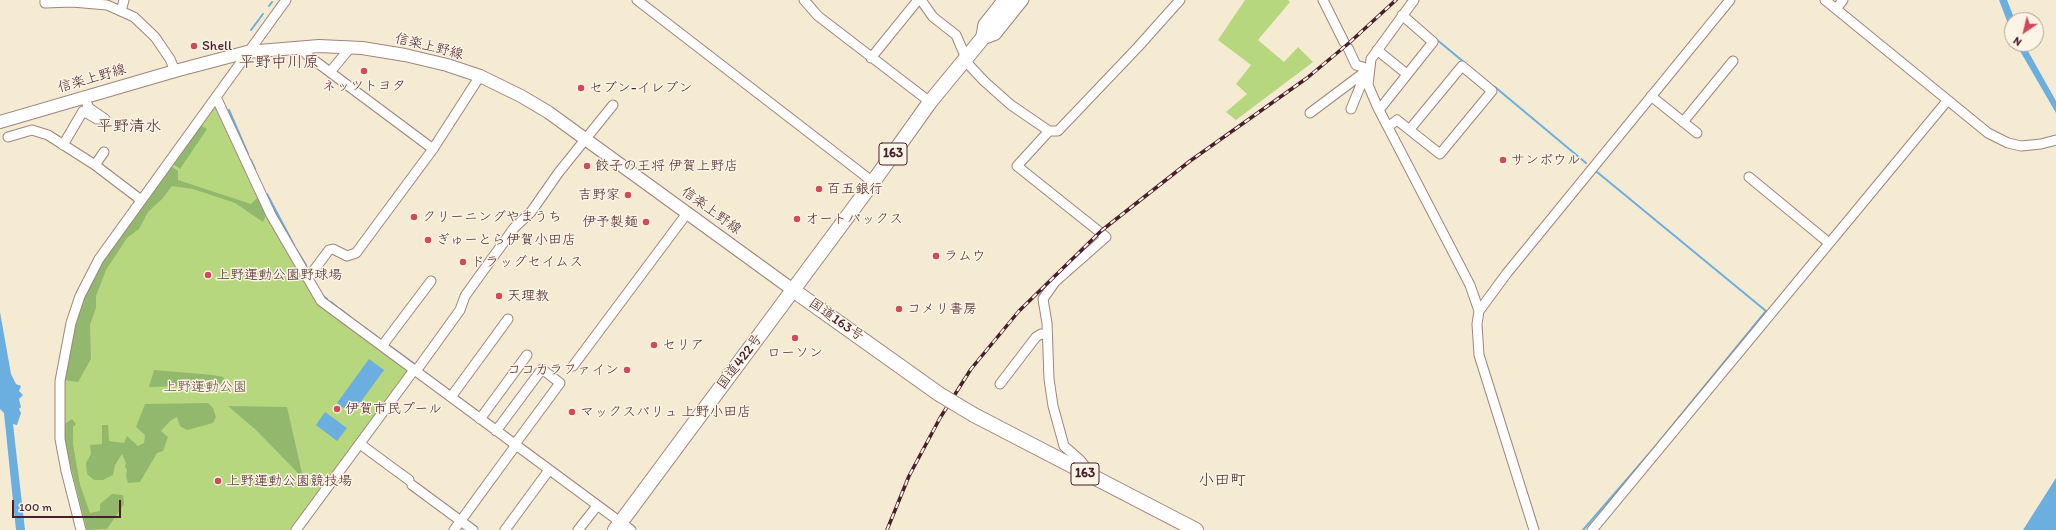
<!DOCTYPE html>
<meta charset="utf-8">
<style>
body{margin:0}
#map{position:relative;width:2056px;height:530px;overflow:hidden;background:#f5ebd2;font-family:Itim,sans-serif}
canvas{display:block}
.north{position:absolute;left:2004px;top:12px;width:40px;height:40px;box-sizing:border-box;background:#fcf5e5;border:1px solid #b59f9b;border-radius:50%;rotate:215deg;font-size:11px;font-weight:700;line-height:16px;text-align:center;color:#4a1f2b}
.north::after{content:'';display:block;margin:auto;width:14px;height:18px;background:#d1495b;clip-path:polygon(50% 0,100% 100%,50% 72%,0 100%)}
.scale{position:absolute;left:12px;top:500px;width:109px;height:18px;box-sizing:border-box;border:2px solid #4a1f2b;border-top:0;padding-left:5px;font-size:12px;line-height:14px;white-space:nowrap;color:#4a1f2b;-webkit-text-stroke:3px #fcf5e5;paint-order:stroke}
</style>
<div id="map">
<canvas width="2056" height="530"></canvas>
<div class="north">N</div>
<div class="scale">100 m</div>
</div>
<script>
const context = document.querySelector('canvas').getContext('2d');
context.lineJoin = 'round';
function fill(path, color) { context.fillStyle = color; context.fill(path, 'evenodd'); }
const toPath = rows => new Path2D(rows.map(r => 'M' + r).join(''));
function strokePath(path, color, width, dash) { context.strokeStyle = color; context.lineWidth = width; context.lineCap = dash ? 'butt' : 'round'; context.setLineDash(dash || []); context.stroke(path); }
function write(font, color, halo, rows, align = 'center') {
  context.font = font + ' Itim,"Klee One",sans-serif'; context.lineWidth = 3; context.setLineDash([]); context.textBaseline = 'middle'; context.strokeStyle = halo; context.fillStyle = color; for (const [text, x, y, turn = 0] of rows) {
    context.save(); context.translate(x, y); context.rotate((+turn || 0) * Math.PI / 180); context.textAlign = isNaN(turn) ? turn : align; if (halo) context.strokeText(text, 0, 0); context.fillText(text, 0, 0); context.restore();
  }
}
const green = toPath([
 [1245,0,1288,0,1290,2,1258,40,1284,62,1298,47,1313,62,1236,120,1226,112,1247,94,1236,84,1251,65,1218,40],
 [216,98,316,296,409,371,294,530,85,530,61,438,61,381,81,296]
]);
const forest = toPath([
 [199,124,207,129,180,169,172,163],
 [169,165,178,171,178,180,251,204,259,196,266,215,263,222,235,203,193,189,172,186,162,199,148,212,139,229,127,238,106,270,96,296,96,308,90,325,91,359,78,382,64,380,75,325,83,298,102,260],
 [154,370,213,375,223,377,228,384,149,387],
 [208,403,213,408,216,417,213,423,187,430,180,426,177,417,170,421,161,431,168,437,163,451,157,453,140,482,128,483,126,476,127,470,125,467,126,463,122,454,115,465,113,475,103,480,94,480,87,474,86,463,91,454,90,445,102,444,102,425,108,425,109,441,124,443,127,436,138,446,144,443,145,435,136,427,145,404],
 [228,406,287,407,304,482,296,471,256,430],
 [72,419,76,424,73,427,73,444,80,485,90,513,100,511,100,504,112,494,123,495,124,504,107,529,87,530,64,439,63,425]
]);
const water = toPath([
 [1999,0,2007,0,2015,20,2012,20,2012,34],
 [2016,44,2024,44,2056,101,2056,113],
 [0,312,11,374,16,384,21,386,19,391,23,395,19,399,21,407,19,409,21,413,17,425,13,424,25,530,16,530,4,413,0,409],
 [369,359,384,370,352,414,337,403],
 [325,412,347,428,337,441,316,425],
 [2056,478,2056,530,2023,530]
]);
const stream = toPath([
 [269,6,272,2],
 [251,30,263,14],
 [1436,39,1465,63],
 [1495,87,1586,163],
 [229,110,248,154],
 [251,160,255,169],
 [267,194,294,245],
 [296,249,306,265],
 [322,295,327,299],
 [331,302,337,307],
 [340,309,349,316],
 [364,327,377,337],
 [387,344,416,365],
 [1583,530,1654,448,1766,311,1597,172]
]);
const minor = toPath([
 [45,0,45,3,72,2,107,5,134,17,155,37,170,59,175,71],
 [637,0,873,182],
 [804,0,818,16,930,102],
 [921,0,933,17,956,35,969,65,984,81,1011,105,1049,131,1058,131,1138,47,1180,0],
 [1002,0,983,24,980,41,996,35,1024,0],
 [1323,0,1344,42],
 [1414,0,1371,59,1368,85,1378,108,1470,285,1479,311],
 [1825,0,1988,133,2008,143,2021,146,2041,144,2056,140],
 [1836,9,1843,0],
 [121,11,124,0],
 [300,47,307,55,433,149],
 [1348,48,1356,65,1369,69],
 [1377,50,1403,71],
 [871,58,918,0],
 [330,72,350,48],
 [1651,96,1697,133],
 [216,97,271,215,321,301,631,530],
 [1351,109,1364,77],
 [1379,110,1433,42,1402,15],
 [1310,113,1362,74],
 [1683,122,1733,61],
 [1388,127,1397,120,1440,154,1492,91,1462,66,1410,129],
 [1049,131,1017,166,1106,237,1055,282,1043,299,1047,323,1049,379,1053,406,1064,446,1080,460,1087,469,1088,475],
 [8,137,32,130,48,135,95,165,141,200],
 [63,145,83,111,97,119,105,119,89,108,84,97],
 [95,165,104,152],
 [1749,177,1829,243],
 [306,277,311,274,329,250,333,249,347,256,356,253,433,149,480,76],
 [382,346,431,281],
 [573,366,688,212],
 [416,371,460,310,465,296,514,228,531,212,559,172,613,105],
 [1000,384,1036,337,1041,334,1047,335],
 [451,397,508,319],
 [480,419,527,355],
 [496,431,542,369,560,383,515,444],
 [360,444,409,480],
 [412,485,473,530],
 [81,530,66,471,60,439,60,381,71,323,80,296,99,259,286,0],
 [296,530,414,370],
 [454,530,516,445],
 [505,530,549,470],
 [578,530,597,506],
 [1534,530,1479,355,1477,324,1479,311,1507,273,1730,0],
 [1592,530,1947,101]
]);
const major = toPath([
 [0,122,175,71,247,52,319,46,362,48,405,55,447,65,480,76,521,96,548,112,793,290]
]);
const highway = toPath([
 [793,290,939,394],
 [974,415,1196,530],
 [615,530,873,182,930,102,1014,0]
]);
const rail = toPath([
 [887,530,909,476,940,418,971,369,1019,311,1101,231,1190,161,1307,78,1349,43,1396,0]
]);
const highwayBridge = toPath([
 [939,394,974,415]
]);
const markers = [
 [194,46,4,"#d1495b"],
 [364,71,4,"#d1495b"],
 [581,88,4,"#d1495b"],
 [1503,160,4,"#d1495b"],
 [587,166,4,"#d1495b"],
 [819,189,4,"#d1495b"],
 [628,195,4,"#d1495b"],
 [414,217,4,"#d1495b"],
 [797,219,4,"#d1495b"],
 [646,222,4,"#d1495b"],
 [428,240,4,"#d1495b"],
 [936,256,4,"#d1495b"],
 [463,262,4,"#d1495b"],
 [208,275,4,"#d1495b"],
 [499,296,4,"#d1495b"],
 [899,309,4,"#d1495b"],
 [795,338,4,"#d1495b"],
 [654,345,4,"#d1495b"],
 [627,370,4,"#d1495b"],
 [337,409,4,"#d1495b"],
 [572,412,4,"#d1495b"],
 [218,481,4,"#d1495b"]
];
const shields = [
 [893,154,28],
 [1085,474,28]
];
const shieldNames = [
 ["163",893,154],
 ["163",1085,474]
];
const poiNames = [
 ["Shell",202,46],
 ["ネッツトヨタ",364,86,"center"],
 ["セブン-イレブン",589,88],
 ["サンボウル",1511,160],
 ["餃子の王将 伊賀上野店",595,166],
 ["百五銀行",827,189],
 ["吉野家",620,195,"right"],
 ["クリーニングやまうち",422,217],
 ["オートバックス",805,219],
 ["伊予製麺",638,222,"right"],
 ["ぎゅーとら伊賀小田店",436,240],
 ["ラムウ",944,256],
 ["ドラッグセイムス",471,262],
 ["上野運動公園野球場",216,275],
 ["天理教",507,296],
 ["コメリ書房",907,309],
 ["セリア",662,345],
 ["ローソン",795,353,"center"],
 ["ココカラファイン",619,370,"right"],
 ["伊賀市民プール",345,409],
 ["マックスバリュ 上野小田店",580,412],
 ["上野運動公園競技場",226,481]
];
const streetNames = [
 ["信楽上野線",429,47,14],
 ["信楽上野線",92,79,-16],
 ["信楽上野線",711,211,36],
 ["国道163号",836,320,35],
 ["国道422号",740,362,-53]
];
const parkNames = [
 ["上野運動公園",205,387]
];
const quarterNames = [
 ["平野中川原",279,63],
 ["平野清水",129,127],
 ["小田町",1222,481]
];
fill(green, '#b7d77e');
fill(forest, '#91b86d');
fill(water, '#6baee0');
strokePath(stream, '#6baee0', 2);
strokePath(minor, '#a0857e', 11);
strokePath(major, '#a0857e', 14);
strokePath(highway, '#a0857e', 16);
strokePath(minor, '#fff', 9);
strokePath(major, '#fff', 12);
strokePath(highway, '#fff', 14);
strokePath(rail, '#4a1f2b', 3.5);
strokePath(rail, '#fcf5e5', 2, [6]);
strokePath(highwayBridge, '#a0857e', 16, []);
strokePath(highwayBridge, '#fff', 14);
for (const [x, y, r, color] of markers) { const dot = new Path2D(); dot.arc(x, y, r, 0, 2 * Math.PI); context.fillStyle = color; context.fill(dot); strokePath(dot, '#fcf5e5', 1.5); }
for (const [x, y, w] of shields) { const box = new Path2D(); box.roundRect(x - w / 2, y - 11, w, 22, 3); context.fillStyle = '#fcf5e5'; context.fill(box); strokePath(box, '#4a1f2b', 1); }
write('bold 13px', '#4a1f2b', null, shieldNames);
write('14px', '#4a1f2b', '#fcf5e5', poiNames, 'left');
write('14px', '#4a1f2b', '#fcf5e5', streetNames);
write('14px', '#654d40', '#fcf5e5', parkNames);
write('16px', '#4a1f2b', '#fcf5e5', quarterNames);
</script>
